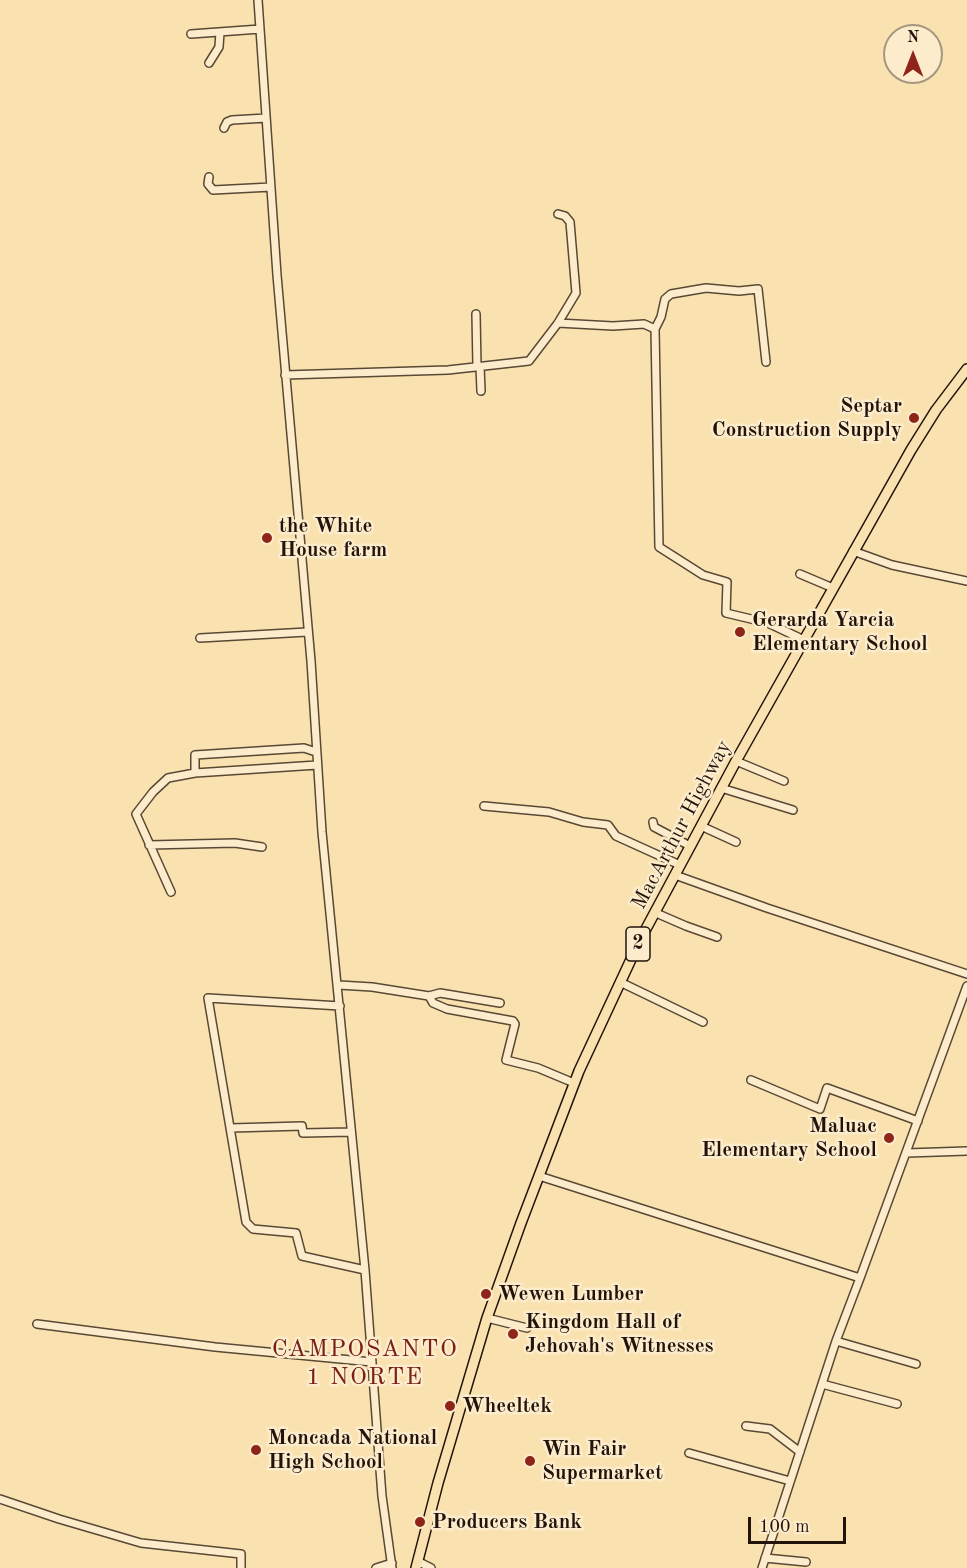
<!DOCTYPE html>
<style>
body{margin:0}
#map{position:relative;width:967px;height:1568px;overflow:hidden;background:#fae2b0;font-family:"Old Standard TT",serif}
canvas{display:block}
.north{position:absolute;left:883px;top:24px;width:60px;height:60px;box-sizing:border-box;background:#fceccc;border:2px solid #a5967f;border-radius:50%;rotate:0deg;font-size:16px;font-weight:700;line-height:24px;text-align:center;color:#23140b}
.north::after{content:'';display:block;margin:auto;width:21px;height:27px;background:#8f2418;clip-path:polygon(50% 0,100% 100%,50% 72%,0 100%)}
.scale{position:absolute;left:748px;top:1517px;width:98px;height:27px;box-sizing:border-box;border:3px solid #23140b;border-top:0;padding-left:8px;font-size:18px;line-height:21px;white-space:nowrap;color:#23140b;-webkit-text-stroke:4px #fceccc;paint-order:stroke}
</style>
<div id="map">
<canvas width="967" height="1568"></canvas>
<div class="north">N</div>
<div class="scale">100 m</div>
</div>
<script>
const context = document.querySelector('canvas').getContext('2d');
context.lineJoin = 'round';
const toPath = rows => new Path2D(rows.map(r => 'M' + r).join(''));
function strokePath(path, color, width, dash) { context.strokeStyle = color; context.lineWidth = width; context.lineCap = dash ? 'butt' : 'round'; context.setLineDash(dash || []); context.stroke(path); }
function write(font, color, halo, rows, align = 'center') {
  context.font = font + ' "Old Standard TT",serif'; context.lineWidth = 5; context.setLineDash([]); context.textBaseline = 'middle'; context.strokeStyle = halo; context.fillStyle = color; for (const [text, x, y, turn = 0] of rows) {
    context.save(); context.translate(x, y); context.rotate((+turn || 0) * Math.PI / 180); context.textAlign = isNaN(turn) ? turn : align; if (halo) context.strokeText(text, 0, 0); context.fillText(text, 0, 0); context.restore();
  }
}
const minor = toPath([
 [258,0,277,275,311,661,322,832,365,1270,382,1496,392,1568],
 [191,34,260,29],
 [209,63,219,47,220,32],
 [224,128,227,122,232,120,266,118],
 [209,177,208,184,213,190,271,187],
 [476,314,477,367],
 [558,323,613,326,644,324,655,329,659,547,703,575,727,582,726,613,768,623,804,640],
 [655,329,661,317,665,299,671,294,706,288,739,291,758,289,766,362],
 [480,366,481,391],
 [285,375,448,370,529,361,558,323,576,293,570,222,565,216,558,214],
 [853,551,892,565,967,581],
 [800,574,833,588],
 [200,638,307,632],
 [736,761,784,781],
 [195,773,195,755,304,748,316,752],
 [721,788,793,810],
 [484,806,549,812,583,822,608,825,616,836,680,865],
 [653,822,654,827,690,846],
 [701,826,736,842],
 [149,845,235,843,262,847],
 [675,875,767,908,967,974],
 [171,892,136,814,153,792,168,778,195,773,317,765],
 [656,913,686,926,717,937],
 [620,982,703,1022],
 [339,985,372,987,429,996,440,993,500,1003],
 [429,996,433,1003,447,1009,513,1021,515,1024,506,1060,538,1068,574,1083],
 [340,1006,208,998,246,1222,253,1229,296,1233,302,1256,365,1270],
 [751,1080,820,1109,827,1088,918,1121],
 [231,1128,302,1126,303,1133,351,1132],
 [907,1153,967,1151],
 [539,1176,860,1278,967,986],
 [487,1318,527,1328],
 [37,1324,215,1347,372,1362],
 [836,1341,916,1364],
 [822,1384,897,1404],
 [746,1426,770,1429,800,1452],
 [689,1453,790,1481],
 [0,1499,59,1519,141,1543,241,1554,241,1568],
 [765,1558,806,1562],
 [419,1562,431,1568],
 [376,1568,392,1563],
 [762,1568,836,1341,860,1278]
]);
const highway = toPath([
 [416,1568,438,1483,487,1318,521,1223,579,1071,640,940,736,761,911,450,936,410,967,369]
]);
const markers = [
 [914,418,6,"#8f2418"],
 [267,538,6,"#8f2418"],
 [740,632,6,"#8f2418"],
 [889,1138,6,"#8f2418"],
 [486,1294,6,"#8f2418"],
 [513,1334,6,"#8f2418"],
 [450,1406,6,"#8f2418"],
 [256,1450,6,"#8f2418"],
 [530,1461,6,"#8f2418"],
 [420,1522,6,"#8f2418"]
];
const shields = [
 [638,944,24]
];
const shieldNames = [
 ["2",638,944]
];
const poiNames = [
 ["Septar",902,406,"right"],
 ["Construction Supply",902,430,"right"],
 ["the White",279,526],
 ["House farm",279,550],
 ["Gerarda Yarcia",752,620],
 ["Elementary School",752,644],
 ["Maluac",877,1126,"right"],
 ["Elementary School",877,1150,"right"],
 ["Wewen Lumber",498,1294],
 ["Kingdom Hall of",525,1322],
 ["Jehovah's Witnesses",525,1346],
 ["Wheeltek",462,1406],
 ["Moncada National",268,1438],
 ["High School",268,1462],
 ["Win Fair",542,1449],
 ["Supermarket",542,1473],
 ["Producers Bank",432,1522]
];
const streetNames = [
 ["MacArthur Highway",682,825,-62]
];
const quarterNames = [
 ["CAMPOSANTO",365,1350],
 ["1 NORTE",365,1378]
];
strokePath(minor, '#594834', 10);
strokePath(highway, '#23140b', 12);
strokePath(minor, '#fceccc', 7);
strokePath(highway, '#fae2b0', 9);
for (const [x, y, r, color] of markers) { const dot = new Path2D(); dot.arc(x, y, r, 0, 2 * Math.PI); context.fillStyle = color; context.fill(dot); strokePath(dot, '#fceccc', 2); }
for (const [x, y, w] of shields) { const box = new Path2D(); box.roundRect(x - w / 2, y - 17, w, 34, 4.5); context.fillStyle = '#fceccc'; context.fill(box); strokePath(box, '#23140b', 1.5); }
write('bold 20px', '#23140b', null, shieldNames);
write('bold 21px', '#23140b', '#fceccc', poiNames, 'left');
write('21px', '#23140b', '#fceccc', streetNames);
context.letterSpacing = '1.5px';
write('24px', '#7a1f14', '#fceccc', quarterNames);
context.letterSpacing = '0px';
</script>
